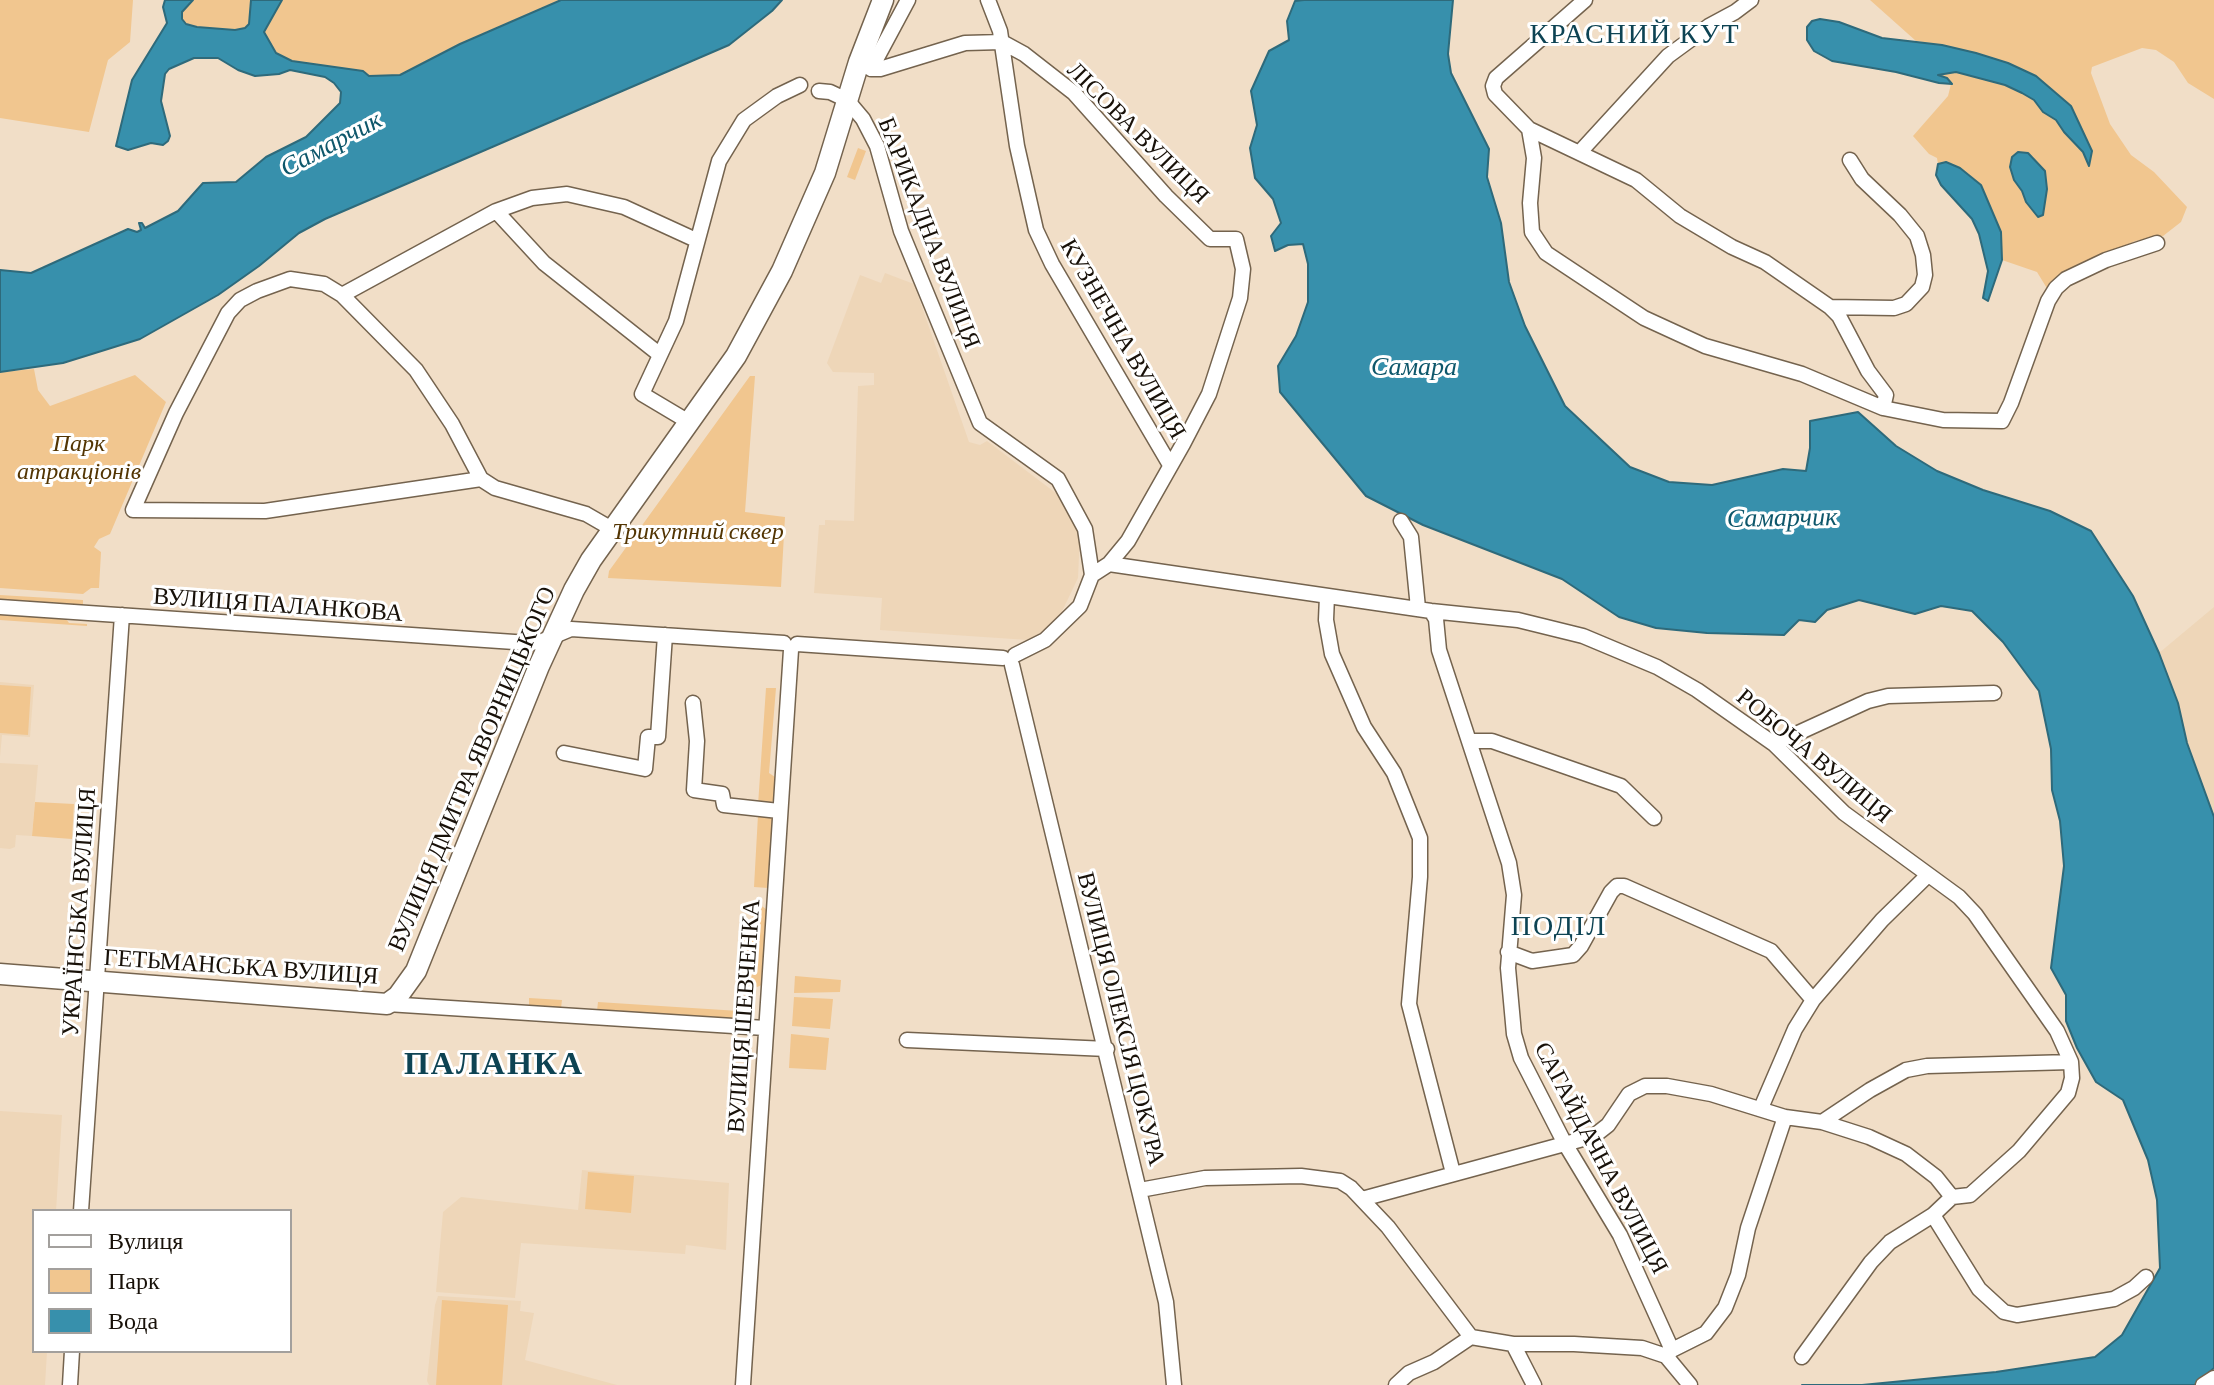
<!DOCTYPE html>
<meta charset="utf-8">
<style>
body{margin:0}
#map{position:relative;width:2214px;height:1385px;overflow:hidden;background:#f1dec7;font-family:"Crimson Pro",serif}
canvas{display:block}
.legend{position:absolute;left:32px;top:1209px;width:260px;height:144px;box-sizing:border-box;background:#fff;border:2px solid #a3a09d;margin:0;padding:10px 14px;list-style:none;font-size:24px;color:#181109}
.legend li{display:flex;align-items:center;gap:16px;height:40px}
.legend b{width:40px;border:2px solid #a3a09d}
</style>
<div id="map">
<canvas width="2214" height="1385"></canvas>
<ul class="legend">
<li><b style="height:10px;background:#fff"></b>Вулиця</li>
<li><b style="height:22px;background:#f1c68f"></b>Парк</li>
<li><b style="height:22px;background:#3790ac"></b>Вода</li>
</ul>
</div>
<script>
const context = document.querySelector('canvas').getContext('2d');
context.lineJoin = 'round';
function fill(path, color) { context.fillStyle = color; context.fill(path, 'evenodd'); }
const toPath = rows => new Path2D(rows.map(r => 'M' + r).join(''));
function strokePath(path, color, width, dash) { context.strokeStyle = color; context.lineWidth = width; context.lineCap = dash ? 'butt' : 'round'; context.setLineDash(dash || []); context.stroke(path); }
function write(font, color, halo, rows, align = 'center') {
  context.font = font + ' "Crimson Pro",serif'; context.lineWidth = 6; context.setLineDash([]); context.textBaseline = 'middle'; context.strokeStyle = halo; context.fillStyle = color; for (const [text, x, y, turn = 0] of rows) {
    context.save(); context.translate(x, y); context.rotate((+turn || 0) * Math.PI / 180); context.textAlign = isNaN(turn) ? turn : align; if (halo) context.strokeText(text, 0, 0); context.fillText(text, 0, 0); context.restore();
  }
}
const built = toPath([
 [885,273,914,284,969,442,980,445,987,441,1065,500,1080,533,1078,578,1056,624,1028,640,880,630,882,598,814,593,819,525,825,525,825,520,854,521,858,386,874,385,874,373,833,372,827,363,860,275,881,283],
 [2214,607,2214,817,2187,743,2178,703,2159,653],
 [0,682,34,685,30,737,2,735,0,757],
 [0,763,38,765,32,836,16,835,15,847,10,849,0,848],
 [0,1111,62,1115,56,1211,34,1211,34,1351,47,1351,45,1385,0,1385],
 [582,1170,729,1183,726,1250,686,1245,685,1254,521,1243,515,1298,436,1292,443,1212,461,1197,578,1210],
 [438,1296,521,1301,520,1311,534,1313,525,1360,617,1385,429,1385,427,1381,435,1305]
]);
const green = toPath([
 [0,0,133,0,130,42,108,60,89,132,0,118],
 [193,0,251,0,249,23,246,28,235,30,197,27,186,24,182,19,182,12],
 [282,0,561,0,460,44,400,75,369,76,291,61,276,53,264,32],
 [1870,0,2214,0,2214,99,2188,83,2174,62,2156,50,2142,48,2092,67,2091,73,2110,124,2131,155,2154,172,2187,207,2181,222,2163,236,2135,241,2059,278,2048,290,2037,272,2002,260,1995,268,1984,250,1979,234,1946,162,1938,164,1937,158,1929,154,1913,136,1948,96,1951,84,1936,76,1956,72,2005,85,2022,93,2034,100,2043,112,2056,120,2064,132,2092,159,2008,63,1942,45,1916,41],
 [2047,189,2043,215,2038,217,2026,202,2022,191],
 [858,148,866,151,855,180,847,177],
 [34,369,38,390,50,406,135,375,166,402,110,534,99,539,94,547,101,552,99,588,91,588,83,594,0,588,0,372],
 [750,376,755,376,745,512,785,517,781,587,608,578,609,571],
 [0,595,83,600,83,608,0,602],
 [0,611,64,616,69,623,87,624,87,626,0,620],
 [0,685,31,687,28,735,0,733],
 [766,688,776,688,769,773,775,777,774,800,767,805,758,805],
 [35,802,74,804,72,839,32,836],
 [758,815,771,816,772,819,768,888,754,887],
 [753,905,760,905,769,911,764,984,748,991],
 [795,976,841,980,840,992,794,993],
 [794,997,833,999,830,1029,792,1026],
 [529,998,562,1000,561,1008,529,1006],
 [598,1002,739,1011,738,1022,597,1011],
 [791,1034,829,1038,826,1070,789,1068],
 [588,1172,634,1176,631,1213,585,1209],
 [442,1300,508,1305,502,1385,436,1385]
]);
const water = toPath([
 [165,0,193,0,182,12,182,19,186,24,197,27,235,30,245,28,249,24,251,0,282,0,264,32,276,53,292,61,363,71,369,76,400,75,460,44,561,0,782,0,772,11,729,45,325,219,299,233,259,266,218,295,140,339,63,363,0,372,0,270,31,273,128,229,137,232,141,230,139,223,142,223,145,228,178,211,203,183,236,182,266,157,306,137,340,103,341,92,334,83,325,77,290,70,279,74,255,76,238,70,218,58,194,58,169,69,165,74,161,101,170,136,168,141,163,145,151,143,128,150,116,146,132,80,167,23,163,7,165,0],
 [1304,0,1453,0,1448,54,1451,73,1489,149,1487,177,1501,223,1509,282,1525,326,1565,406,1630,467,1669,482,1712,485,1783,469,1806,471,1810,448,1810,421,1858,412,1896,446,1937,471,1983,490,2050,511,2091,531,2133,596,2159,653,2178,703,2187,743,2214,817,2214,1368,2195,1385,1802,1385,1862,1385,1996,1372,2095,1357,2122,1335,2160,1268,2157,1200,2148,1160,2123,1100,2096,1082,2077,1048,2066,1021,2066,995,2051,968,2064,866,2060,821,2052,790,2051,749,2039,691,2003,642,1972,611,1941,606,1915,614,1859,600,1827,610,1815,622,1799,620,1784,635,1707,633,1656,628,1619,617,1562,579,1423,525,1366,496,1280,392,1278,366,1296,336,1308,302,1308,264,1303,244,1288,245,1275,251,1271,236,1281,223,1273,199,1255,178,1250,148,1257,125,1251,91,1269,51,1289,40,1287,21,1295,1,1304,0],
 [1820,19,1839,22,1882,38,1942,45,1976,53,2008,63,2036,76,2071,106,2092,151,2089,166,2083,152,2064,132,2056,120,2043,112,2034,100,2022,93,2005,85,1956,72,1938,75,1947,78,1952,84,1939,83,1896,72,1832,61,1814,51,1807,40,1807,27,1812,21,1820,19],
 [2018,152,2028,153,2045,171,2047,189,2043,215,2038,217,2026,202,2022,191,2014,180,2010,167,2012,157,2018,152],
 [1946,162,1960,168,1981,185,2001,232,2002,260,1988,301,1983,298,1988,271,1979,234,1972,219,1941,185,1936,175,1938,164,1946,162]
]);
const minor = toPath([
 [988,0,1000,31,1017,146,1036,230,1052,264,1170,465],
 [1585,0,1496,78,1493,86,1495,94,1529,129,1636,180,1680,216,1732,247,1765,262,1830,307,1839,316,1868,371,1886,395,1883,408],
 [859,62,871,69,880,69,965,43,1002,42,1024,54,1074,93,1166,196,1210,239,1236,239,1243,269,1240,298,1209,394,1183,444,1128,541,1109,564,1092,575],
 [871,69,908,0],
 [819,91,830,92,847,100,863,119,877,146,901,231,980,423,1058,479,1085,529,1092,575,1080,606,1045,640,1015,655],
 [1529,129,1534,158,1530,203,1532,232,1546,253,1644,318,1705,346,1802,374,1883,408,1943,420,2002,421,2011,403,2048,301,2056,288,2066,279,2106,260,2157,243],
 [1580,152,1668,56,1709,26,1735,12,1751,0],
 [496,211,544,263,659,354],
 [342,295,496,211,532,198,567,194,624,207,696,240],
 [1830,307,1894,308,1906,304,1922,287,1925,275,1923,255,1917,236,1900,215,1862,179,1850,160],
 [689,422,642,394,676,321,719,161,744,120,777,96,800,85],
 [481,479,265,511,133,510,176,413,228,313,240,300,257,291,290,279,324,284,342,295,416,370,452,424,481,479,495,488,586,514,612,529],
 [1401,521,1411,537,1418,608],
 [1109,564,1431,611,1518,620,1583,636,1657,667,1697,690,1774,744,1844,813,1959,897,1975,914,2057,1031,2071,1062,2072,1078,2068,1093,2019,1151,1970,1195,1952,1197],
 [1327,596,1326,620,1332,654,1364,727,1394,773,1420,838,1420,877,1409,1004,1453,1173],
 [0,607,529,643,540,642,571,629,784,643],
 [1431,611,1436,619,1439,650,1509,863,1514,895,1508,968,1514,1034,1521,1058,1564,1142,1620,1235,1672,1350],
 [797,644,1003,658],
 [1012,665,1166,1302,1174,1385],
 [693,703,697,741,694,790,722,794,724,805,779,811],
 [1470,741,1492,741,1621,786,1654,818],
 [1774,744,1868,701,1888,696,1994,693],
 [564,753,645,769,648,737,658,737,665,635],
 [1508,952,1532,961,1573,955,1581,946,1611,892,1617,886,1624,886,1771,951,1813,1000],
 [387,1004,765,1028],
 [907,1040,1107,1049],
 [1761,1108,1795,1029,1813,1000,1882,920,1928,875],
 [1822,1122,1870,1090,1906,1070,1927,1066,2071,1062],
 [1140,1190,1205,1178,1301,1176,1340,1181,1351,1188,1388,1227,1471,1337],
 [1362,1199,1594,1136,1608,1125,1629,1094,1645,1086,1667,1086,1711,1094,1785,1117,1822,1122,1869,1137,1906,1154,1936,1177,1952,1197],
 [81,1211,122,615],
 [1933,1215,1979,1289,2004,1312,2017,1315,2114,1299,2134,1288,2146,1277],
 [1471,1337,1513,1344,1574,1344,1642,1348,1666,1356,1690,1385],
 [1513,1344,1534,1385],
 [1666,1356,1672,1350,1706,1333,1725,1308,1738,1275,1748,1228,1785,1117],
 [1802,1357,1871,1262,1890,1242,1933,1215,1952,1197],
 [70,1385,72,1351],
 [743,1385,791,650],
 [1396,1385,1409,1373,1434,1362,1471,1337],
 [2203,1385,2214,1378]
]);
const highway = toPath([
 [0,974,387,1004,398,996,416,971,539,666,574,590,591,560,736,356,782,271,825,173,859,62,883,0]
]);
const streetNames = [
 ["ЛІСОВА ВУЛИЦЯ",1138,133,45],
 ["БАРИКАДНА ВУЛИЦЯ",929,233,69],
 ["КУЗНЕЧНА ВУЛИЦЯ",1123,339,60],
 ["ВУЛИЦЯ ПАЛАНКОВА",278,605,4],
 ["РОБОЧА ВУЛИЦЯ",1814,756,40],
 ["ВУЛИЦЯ ДМИТРА ЯВОРНИЦЬКОГО",472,769,-67],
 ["УКРАЇНСЬКА ВУЛИЦЯ",79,912,-86],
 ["ГЕТЬМАНСЬКА ВУЛИЦЯ",241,967,4],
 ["ВУЛИЦЯ ШЕВЧЕНКА",744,1016,-86],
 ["ВУЛИЦЯ ОЛЕКСІЯ ЦОКУРА",1121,1019,76],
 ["САГАЙДАЧНА ВУЛИЦЯ",1601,1158,62]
];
const parkNames = [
 ["Парк",79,444],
 ["атракціонів",79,472],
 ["Трикутний сквер",698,532]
];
const waterNames = [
 ["Самарчик",331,144,-28],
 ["Самара",1414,367],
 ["Самарчик",1782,518,-1]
];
const quarterNames = [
 ["КРАСНИЙ КУТ",1635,34],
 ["ПОДІЛ",1559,926]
];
const districtNames = [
 ["ПАЛАНКА",494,1064]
];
fill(built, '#eed6b8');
fill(green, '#f1c68f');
fill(water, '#3790ac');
strokePath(water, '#2e6a7b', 2);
strokePath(minor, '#74634e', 17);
strokePath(highway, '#74634e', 23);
strokePath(minor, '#fff', 14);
strokePath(highway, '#fff', 20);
write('24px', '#181109', '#fff', streetNames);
write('italic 24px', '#533503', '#fff', parkNames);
write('italic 26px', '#0e576b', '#fff', waterNames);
context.letterSpacing = '2px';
write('28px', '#0d4353', '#fff', quarterNames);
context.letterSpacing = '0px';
context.letterSpacing = '2px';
write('bold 32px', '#0d4353', '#fff', districtNames);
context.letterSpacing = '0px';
</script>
